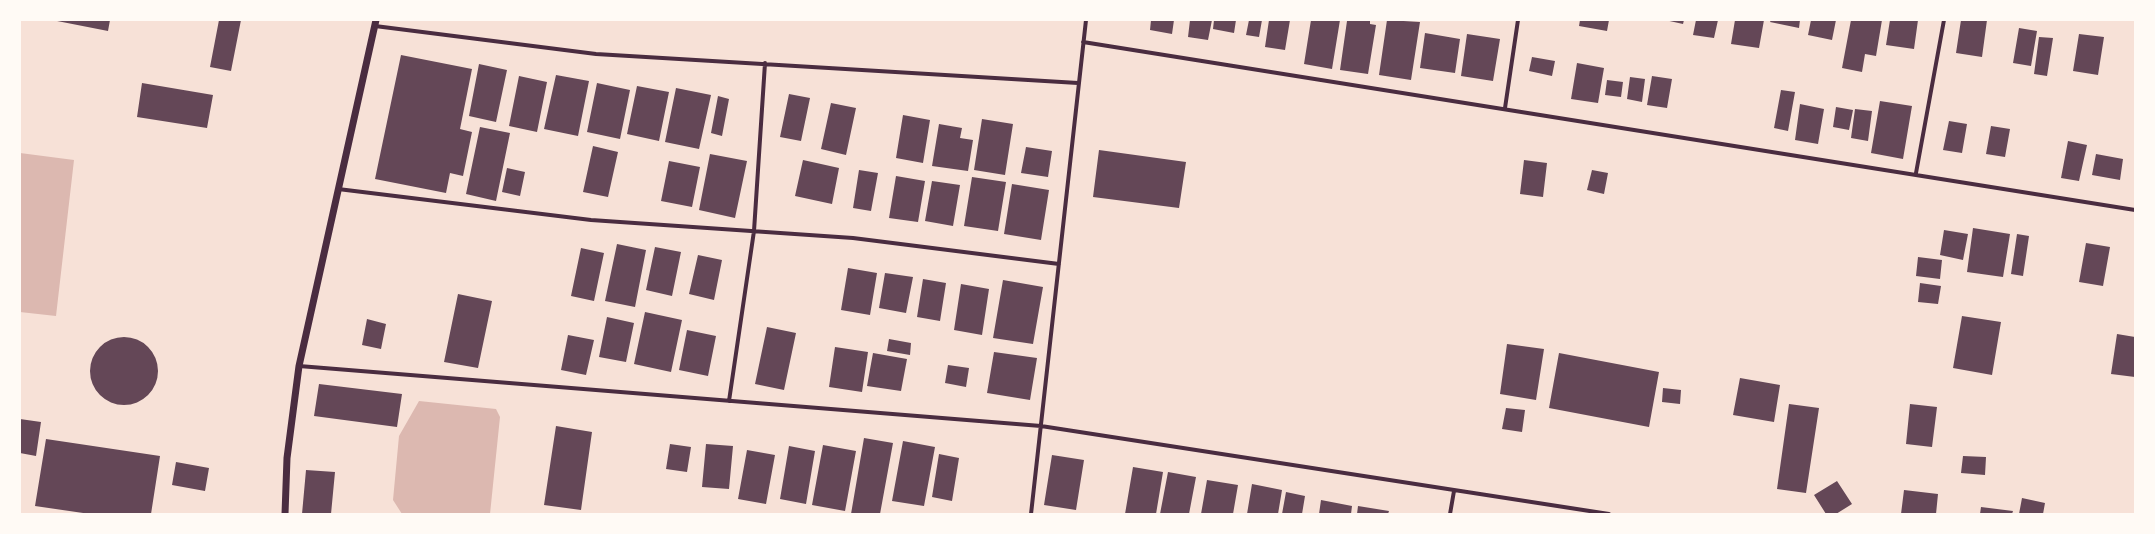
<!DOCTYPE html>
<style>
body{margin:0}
#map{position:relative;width:2155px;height:534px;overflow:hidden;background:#f7e1d7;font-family:"Fira Sans Condensed",sans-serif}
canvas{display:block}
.frame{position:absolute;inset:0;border:21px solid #fffaf5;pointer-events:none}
</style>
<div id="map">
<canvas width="2155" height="534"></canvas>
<div class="frame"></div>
</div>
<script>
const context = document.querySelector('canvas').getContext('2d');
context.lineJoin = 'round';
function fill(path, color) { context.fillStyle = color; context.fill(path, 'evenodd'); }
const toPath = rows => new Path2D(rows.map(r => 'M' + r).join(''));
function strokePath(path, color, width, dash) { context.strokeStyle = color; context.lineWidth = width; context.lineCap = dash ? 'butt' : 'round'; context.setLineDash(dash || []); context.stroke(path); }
const water = toPath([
 [20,153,74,160,56,316,20,312],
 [419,401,496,409,500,417,490,514,402,514,393,500,399,436]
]);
const building = toPath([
 [52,20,110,20,108,31],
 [219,20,241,20,231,71,210,67],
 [1151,20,1174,20,1172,34,1150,30],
 [1190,20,1212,20,1208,40,1188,37],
 [1214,20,1236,20,1234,33,1213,29],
 [1249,20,1262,20,1259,37,1246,35],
 [1269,20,1290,20,1285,50,1265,47],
 [1311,20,1340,20,1332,69,1304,64],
 [1352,20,1370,20,1370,24,1376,25,1368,74,1340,70,1347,21],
 [1387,20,1420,22,1411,80,1379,75],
 [1580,20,1609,20,1607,31,1579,26],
 [1665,20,1684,20,1683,24],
 [1696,20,1718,20,1714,38,1693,35],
 [1735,20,1764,20,1759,48,1731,44],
 [1771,20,1800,20,1799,28,1770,22],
 [1811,20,1836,20,1832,40,1808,35],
 [1851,20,1882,20,1876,56,1865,54,1862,72,1842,68],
 [1890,20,1918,20,1914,49,1886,45],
 [1961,20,1987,20,1982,57,1956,53],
 [2019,28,2037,31,2031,66,2013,63],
 [1425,33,1460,39,1455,73,1420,68],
 [1467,34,1500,39,1493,81,1461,76],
 [2079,34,2104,37,2098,75,2073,71],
 [2039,37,2053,38,2047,76,2034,74],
 [401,55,472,69,460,129,472,132,463,176,450,173,446,193,375,179],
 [1532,57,1555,61,1552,76,1529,71],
 [1577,63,1604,68,1598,103,1571,99],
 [479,64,507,70,496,122,469,116],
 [556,75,589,81,578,136,544,129],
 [519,76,547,82,537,132,509,126],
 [1652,76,1672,79,1667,108,1647,105],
 [1630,77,1645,79,1642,102,1627,99],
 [1607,80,1623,82,1621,97,1605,95],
 [142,83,213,95,207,128,137,117],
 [597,83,630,90,620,139,587,132],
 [637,86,669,92,659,141,627,134],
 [676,88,711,95,699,149,665,142],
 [1781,90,1795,92,1788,131,1774,128],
 [789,94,810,98,801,141,780,137],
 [718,96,729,99,722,136,711,133],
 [1880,101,1912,106,1903,159,1871,153],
 [831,103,856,108,846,155,821,149],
 [1800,104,1824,109,1818,144,1795,140],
 [1836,107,1853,110,1849,130,1833,127],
 [1855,109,1872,111,1868,141,1851,138],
 [903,115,930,120,923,163,896,158],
 [982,119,1013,124,1005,175,974,170],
 [1949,121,1967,124,1962,153,1943,150],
 [939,124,962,128,960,138,973,140,968,171,932,166],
 [1991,126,2010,129,2005,157,1986,154],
 [480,127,510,133,496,201,466,194],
 [2068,141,2087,145,2079,181,2061,178],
 [593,146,618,152,608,197,583,192],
 [1026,147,1052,151,1048,177,1021,173],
 [1099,150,1186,162,1179,208,1093,197],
 [710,154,747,161,735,218,699,210],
 [2096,154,2123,159,2120,180,2092,175],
 [803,160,839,168,832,204,795,196],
 [1524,160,1547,163,1543,197,1520,194],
 [669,161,700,167,692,207,661,201],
 [507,168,525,172,520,196,502,192],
 [859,170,878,173,871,211,853,208],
 [1592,170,1608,173,1604,194,1587,190],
 [896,176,925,181,918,222,889,218],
 [972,177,1006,182,998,231,964,226],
 [932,181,960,185,953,226,925,221],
 [1012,184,1049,190,1041,240,1004,234],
 [1973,228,2010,234,2003,277,1967,272],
 [1944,230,1968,234,1963,260,1940,255],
 [2017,234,2029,236,2023,276,2011,274],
 [2086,243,2110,247,2103,286,2079,282],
 [617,244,646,250,635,307,605,301],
 [655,247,681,252,672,296,646,290],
 [581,248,604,253,594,301,571,296],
 [698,255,722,260,714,300,689,294],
 [1918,257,1942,260,1940,279,1916,276],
 [848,268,877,273,870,315,841,310],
 [885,273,913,277,906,313,879,308],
 [923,279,946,283,940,321,917,317],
 [1003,280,1043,287,1033,344,993,338],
 [1920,283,1941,286,1938,304,1918,302],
 [961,284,989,289,982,335,954,330],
 [458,294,492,301,478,368,444,362],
 [645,312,682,320,671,372,634,364],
 [1962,316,2001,322,1992,375,1953,368],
 [607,317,634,323,626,362,599,357],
 [367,319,386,324,381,349,362,345],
 [767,327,796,333,784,390,755,384],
 [687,330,716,336,708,376,679,370],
 [2117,334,2135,337,2135,377,2111,374],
 [568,335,594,340,586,375,561,370],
 '90 371a34 34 0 1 1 68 0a34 34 0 1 1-68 0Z',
 [889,339,911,343,910,355,887,351],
 [1507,344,1544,349,1536,400,1500,394],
 [835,347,868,352,862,392,829,387],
 [994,352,1037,358,1030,400,987,393],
 [873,353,907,359,901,391,867,386],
 [1559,353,1659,372,1649,427,1549,408],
 [948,365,969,368,966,387,945,383],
 [1740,378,1780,385,1774,422,1733,415],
 [319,384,402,394,397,427,314,416],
 [1663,388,1681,390,1680,404,1662,402],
 [1789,404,1819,408,1806,493,1777,489],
 [1910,404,1937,407,1932,447,1906,444],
 [1506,408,1525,410,1522,432,1502,429],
 [20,419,41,422,36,456,20,453],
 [556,426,592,432,581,510,544,505],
 [864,438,893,443,880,514,851,514],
 [46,439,160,456,151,514,90,514,35,506],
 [903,441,935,447,924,506,892,501],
 [670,444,691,447,687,472,666,469],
 [706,444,733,446,729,489,702,487],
 [823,445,856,451,845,511,812,505],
 [789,446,815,451,806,504,780,499],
 [747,450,775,455,766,504,738,499],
 [939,454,959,458,952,501,932,497],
 [1052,455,1084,460,1076,510,1044,505],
 [1963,456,1986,457,1985,475,1961,473],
 [176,462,209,468,205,491,172,485],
 [1133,467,1163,472,1156,514,1125,514],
 [306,470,335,472,331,514,302,514],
 [1168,472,1196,477,1189,514,1160,514],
 [1207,480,1238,485,1233,514,1201,514],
 [1837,481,1852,504,1836,514,1826,514,1814,495],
 [1252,484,1282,490,1278,514,1247,514],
 [1904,490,1938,494,1936,514,1901,514],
 [1286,492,1305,496,1302,514,1282,514],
 [2022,498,2045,503,2043,514,2019,514],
 [1321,500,1352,506,1351,514,1319,514],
 [1358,506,1389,511,1388,514,1357,514],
 [1981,507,2013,511,2012,514,1980,514]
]);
const minor = toPath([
 [375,26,596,54,1078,83],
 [1083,42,2135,210],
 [1505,108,1518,20],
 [1916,173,1944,20],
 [338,189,591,220,853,238,1059,264],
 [299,366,1041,426,1609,514],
 [729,401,754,231,765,63],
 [1031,514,1086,20],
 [1450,514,1454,491]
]);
const tertiary = toPath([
 [285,514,287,458,299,366,376,20]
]);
fill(water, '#dcb8b0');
fill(building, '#644757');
strokePath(minor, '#4a2c40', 4);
strokePath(tertiary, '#4a2c40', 7);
</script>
